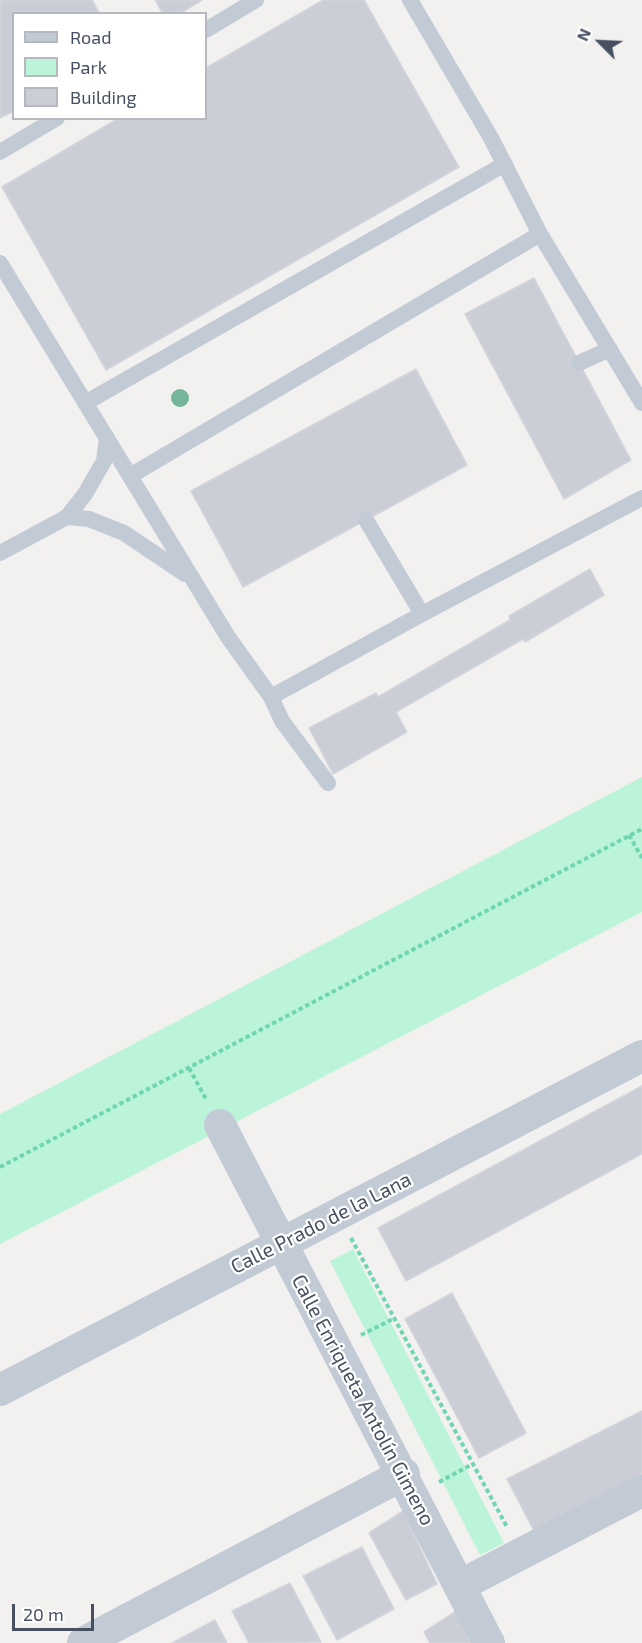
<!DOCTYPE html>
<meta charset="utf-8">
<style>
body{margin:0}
#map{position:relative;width:642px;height:1643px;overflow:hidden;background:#f3f0f0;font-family:"Exo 2",sans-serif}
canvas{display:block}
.legend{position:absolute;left:12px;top:12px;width:195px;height:108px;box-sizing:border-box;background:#fff;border:2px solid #b5b9bf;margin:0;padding:8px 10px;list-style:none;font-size:18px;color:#465060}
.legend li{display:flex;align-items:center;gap:12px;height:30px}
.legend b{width:30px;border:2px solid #b5b9bf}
.north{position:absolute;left:570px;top:12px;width:60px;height:60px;-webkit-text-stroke:4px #fff;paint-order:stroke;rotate:294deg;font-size:16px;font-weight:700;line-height:24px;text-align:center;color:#465060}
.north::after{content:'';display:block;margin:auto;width:21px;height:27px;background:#465060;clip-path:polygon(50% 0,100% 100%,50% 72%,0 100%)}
.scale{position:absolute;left:12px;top:1604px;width:82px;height:27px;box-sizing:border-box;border:3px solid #465060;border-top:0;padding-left:8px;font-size:18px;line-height:21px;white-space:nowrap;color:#465060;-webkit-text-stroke:4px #fff;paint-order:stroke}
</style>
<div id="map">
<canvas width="642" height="1643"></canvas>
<ul class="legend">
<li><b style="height:8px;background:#c2cad6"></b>Road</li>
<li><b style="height:16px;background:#bbf4d8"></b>Park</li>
<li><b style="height:16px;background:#cbced6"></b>Building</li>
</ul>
<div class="north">N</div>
<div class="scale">20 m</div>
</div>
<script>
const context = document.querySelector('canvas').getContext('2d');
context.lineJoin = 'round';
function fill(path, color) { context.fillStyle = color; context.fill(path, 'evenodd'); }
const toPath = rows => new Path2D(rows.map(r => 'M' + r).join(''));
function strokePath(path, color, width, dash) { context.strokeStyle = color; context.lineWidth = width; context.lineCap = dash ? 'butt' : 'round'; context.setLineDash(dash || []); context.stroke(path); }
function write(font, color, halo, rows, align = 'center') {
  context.font = font + ' "Exo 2",sans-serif'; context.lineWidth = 4.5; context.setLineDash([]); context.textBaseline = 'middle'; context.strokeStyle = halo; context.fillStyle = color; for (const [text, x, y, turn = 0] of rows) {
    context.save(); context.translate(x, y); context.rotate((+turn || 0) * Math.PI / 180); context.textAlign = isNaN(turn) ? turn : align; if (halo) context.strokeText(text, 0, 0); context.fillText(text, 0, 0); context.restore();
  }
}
const green = toPath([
 [642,777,642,912,0,1244,0,1114],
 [353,1249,504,1543,480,1555,330,1261]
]);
const building = toPath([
 [0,0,92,0,100,14,14,14,14,111,0,118,0,0],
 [155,0,202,0,179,14,163,14,155,0],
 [323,0,364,0,459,167,106,370,2,187,119,118,206,118,206,68,323,0],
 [534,278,631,460,564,499,465,314,534,278],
 [416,369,467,465,243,587,191,491,416,369],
 [590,569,604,595,525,642,523,639,396,712,407,732,333,774,309,728,376,693,378,697,510,620,509,616,590,569],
 [642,1086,642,1154,406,1281,378,1228,642,1086],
 [452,1293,526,1433,479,1458,405,1319,452,1293],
 [642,1411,642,1477,534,1531,507,1479,642,1411],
 [403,1511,437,1584,406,1600,369,1533,403,1511],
 [362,1547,394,1609,337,1640,303,1576,362,1547],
 [290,1583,321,1642,249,1643,232,1611,290,1583],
 [456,1611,471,1643,430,1643,424,1632,456,1611],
 [215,1620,227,1643,172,1643,215,1620]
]);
const path = toPath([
 [629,835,642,858],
 [189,1068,207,1101],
 [0,1167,642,829],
 [351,1238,507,1527],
 [361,1335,393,1319],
 [439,1482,471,1465]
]);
const lane = toPath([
 [410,0,491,138,540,234,642,403],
 [206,30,256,0],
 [0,152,57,118],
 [0,263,228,637,271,697,422,614,366,520],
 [579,363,610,349],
 [85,403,505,164],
 [130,476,540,234],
 [67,517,89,519,124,533,185,574],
 [0,553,67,517,85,494,104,461,107,438],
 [422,614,642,498],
 [271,697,282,721,328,783]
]);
const street = toPath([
 [220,1125,489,1643],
 [0,1390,642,1056],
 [459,1586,642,1491],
 [83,1643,404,1474]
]);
const trees = [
 [180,398]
];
const streetNames = [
 ["Calle Prado de la Lana",321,1223,-27],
 ["Calle Enriqueta Antolín Gimeno",363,1400,62]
];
fill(green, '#bbf4d8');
fill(building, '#cbced6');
strokePath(building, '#d3d5dc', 1.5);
strokePath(path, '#6fd6b1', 4, [4.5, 3]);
strokePath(lane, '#c2cad6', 16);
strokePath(street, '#c2cad6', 32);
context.fillStyle = '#75b59c';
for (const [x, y] of trees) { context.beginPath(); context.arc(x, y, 9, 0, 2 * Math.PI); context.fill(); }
write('20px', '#465060', '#fff', streetNames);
</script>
